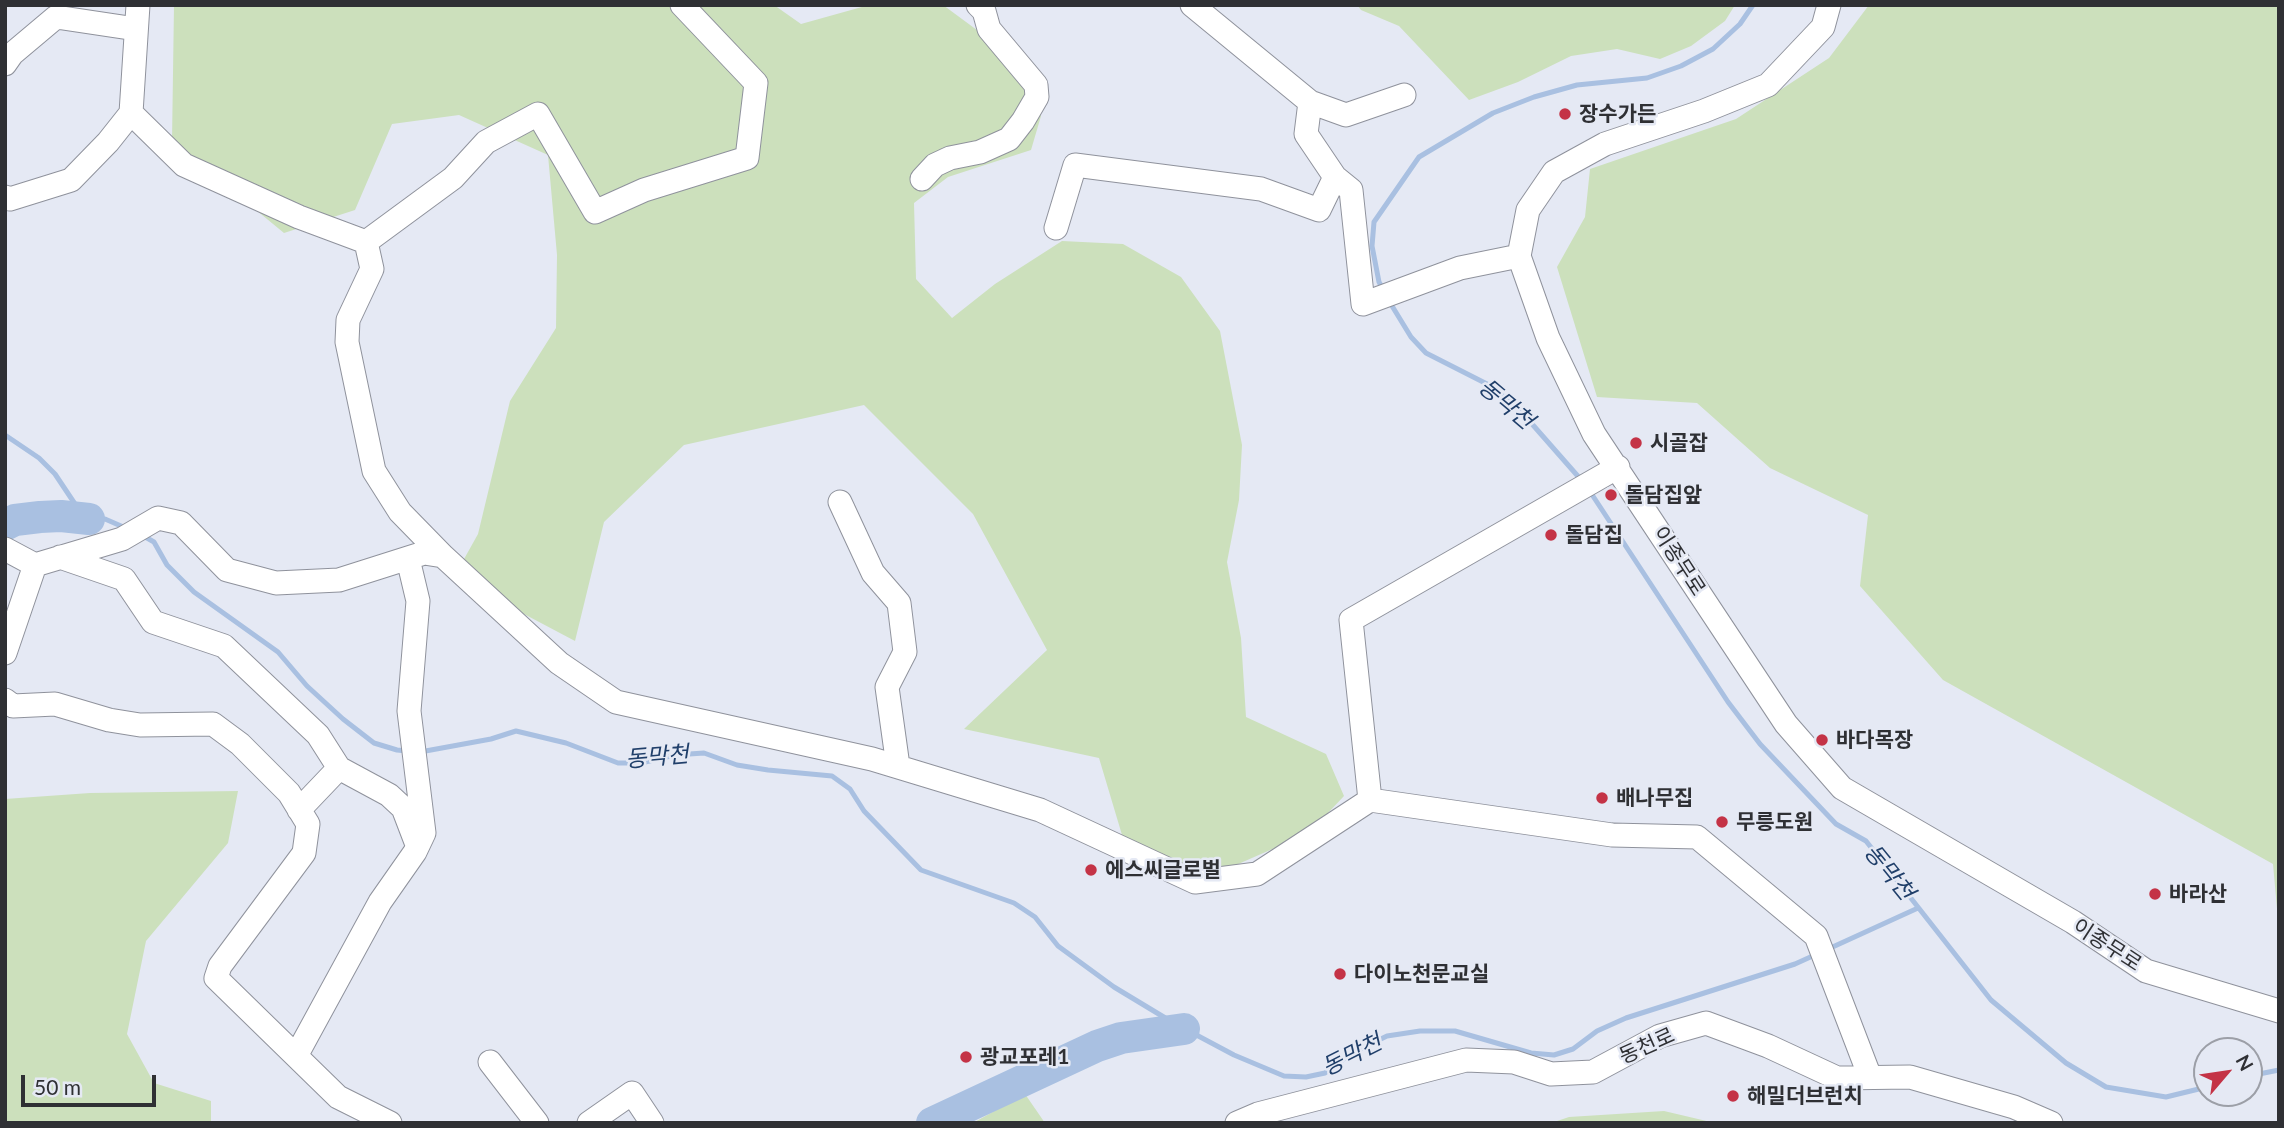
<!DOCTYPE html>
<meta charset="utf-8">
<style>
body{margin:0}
#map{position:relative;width:2284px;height:1128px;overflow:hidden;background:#e5e9f4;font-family:Lato,sans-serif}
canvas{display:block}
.frame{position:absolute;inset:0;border:7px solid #2f3034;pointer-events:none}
.north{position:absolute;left:2193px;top:1037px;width:70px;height:70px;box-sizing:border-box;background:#e5e9f4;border:2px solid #9c9fa7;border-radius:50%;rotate:61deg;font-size:19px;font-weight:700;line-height:28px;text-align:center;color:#2f3034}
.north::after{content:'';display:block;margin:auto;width:24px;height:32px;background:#c43346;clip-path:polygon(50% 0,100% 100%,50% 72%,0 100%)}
.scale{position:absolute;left:21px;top:1075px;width:135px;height:32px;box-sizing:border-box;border:4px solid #2f3034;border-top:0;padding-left:9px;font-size:21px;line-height:24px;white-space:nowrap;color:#2f3034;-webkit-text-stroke:5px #e5e9f4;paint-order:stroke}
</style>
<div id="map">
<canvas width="2284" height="1128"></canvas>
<div class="frame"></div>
<div class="north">N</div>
<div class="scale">50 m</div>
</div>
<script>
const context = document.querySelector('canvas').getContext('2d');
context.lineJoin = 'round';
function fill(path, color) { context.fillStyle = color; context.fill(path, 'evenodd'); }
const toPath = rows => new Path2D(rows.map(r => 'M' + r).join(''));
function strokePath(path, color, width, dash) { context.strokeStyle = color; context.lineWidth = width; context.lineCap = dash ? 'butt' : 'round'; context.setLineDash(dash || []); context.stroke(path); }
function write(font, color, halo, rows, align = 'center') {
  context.font = font + ' Lato,"Noto Sans KR",sans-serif'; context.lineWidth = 5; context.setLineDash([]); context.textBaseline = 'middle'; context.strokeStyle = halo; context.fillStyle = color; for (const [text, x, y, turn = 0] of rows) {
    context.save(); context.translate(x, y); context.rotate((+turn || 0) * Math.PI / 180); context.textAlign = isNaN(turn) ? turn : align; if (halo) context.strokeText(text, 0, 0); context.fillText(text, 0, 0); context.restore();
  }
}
const green = toPath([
 [174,5,774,5,801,24,869,5,943,5,1000,47,1041,116,1031,150,948,177,914,203,916,279,952,318,995,284,1062,241,1123,244,1181,277,1220,331,1242,445,1239,500,1227,562,1241,638,1246,717,1326,754,1344,796,1309,833,1220,872,1128,855,1099,758,964,729,1047,650,973,514,864,405,684,445,604,522,575,641,454,577,478,534,510,401,556,328,557,255,548,155,459,115,392,124,355,210,284,233,172,141],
 [1357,5,1735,5,1725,21,1691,46,1660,59,1617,49,1571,56,1518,82,1469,100,1399,26,1361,10],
 [1869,5,2279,5,2279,931,2273,864,1943,680,1860,586,1868,515,1770,468,1697,403,1597,397,1557,267,1585,217,1590,169,1736,119,1829,58],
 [238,791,228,843,146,941,127,1034,154,1083,211,1101,211,1123,5,1123,5,799,90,793],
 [1025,1094,1045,1123,973,1123],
 [1664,1111,1715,1123,1551,1123,1569,1117]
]);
const stream = toPath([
 [1383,289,1379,282,1372,246,1374,222,1419,157,1493,113,1534,97,1577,85,1647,78,1681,66,1713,49,1740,24,1753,5],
 [1389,301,1411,337,1426,353,1489,385,1518,408,1583,482],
 [5,435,39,458,55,474,75,504,89,519,105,519,128,529],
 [1589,490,1728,702,1760,744,1836,824,1866,841,1991,1000,2066,1063,2106,1087,2166,1097,2207,1087],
 [140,534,154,542,167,565,194,592,278,652,307,686,343,719,374,743,397,750,407,751],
 [420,752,491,739,516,731,566,743,618,763,641,763,675,755,704,753,737,765,768,770,832,776,850,789,864,811,921,870,1014,903,1035,917,1058,946,1114,987,1172,1022,1234,1055,1284,1076,1306,1077,1325,1073,1352,1053,1387,1036,1420,1031,1455,1031,1531,1053,1554,1055,1573,1049,1597,1031,1626,1018,1795,964,1817,954],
 [1826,950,1918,908],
 [2249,1076,2279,1070]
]);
const river = toPath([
 [5,525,15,520,40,517,61,516,89,519],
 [932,1123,1097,1046,1121,1038,1184,1029]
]);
const minor = toPath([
 [1829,5,1823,27,1768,85,1704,111,1605,144,1554,172,1528,210,1519,256,1548,338,1594,434,1786,724,1842,788,2073,922,2146,971,2279,1011],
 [5,64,12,54,56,17,136,29],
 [1310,102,1346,115,1404,95],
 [131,113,184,165,299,217,366,242,372,269,348,320,347,342,374,471,400,512,443,556],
 [1335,177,1351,190,1363,304,1460,268,1519,256],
 [922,179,935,165,950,158,980,152,1009,139,1023,121,1037,97,1036,85,989,29,984,11,978,5],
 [5,197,10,199,71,180,108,142,131,113,138,5],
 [1056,228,1075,165,1261,189,1319,210,1335,177,1306,134,1310,102,1192,5],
 [366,242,453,178,486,142,538,114,595,212,644,190,747,158,756,83,682,5],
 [840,502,873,573,899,603,905,652,887,687,898,766],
 [5,549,35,565,5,653],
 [60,557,124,579,153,622,224,646,318,735,339,768,299,810],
 [35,565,122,539,158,518,181,523,227,570,276,583,339,580,424,553,443,556,559,663,616,702,872,759,1040,810,1195,882,1257,874,1370,800,1612,835,1697,837,1816,936,1870,1077],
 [5,700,13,706,55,704,109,720,140,725,213,724,240,744,289,793,308,824,304,853,220,966,216,978,338,1097,390,1123],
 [339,768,389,795,403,808,416,842],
 [1370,800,1351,620,1618,467],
 [296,1056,380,902,415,852,424,833,409,711,418,601,408,559],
 [490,1062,537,1123],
 [589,1123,632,1093,652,1123],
 [1237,1123,1258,1114,1466,1060,1514,1062,1551,1074,1593,1072,1660,1036,1706,1023,1768,1046,1837,1078,1910,1077,2014,1107,2051,1123]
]);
const markers = [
 [1565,114,7,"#c43346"],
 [1636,443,7,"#c43346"],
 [1611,495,7,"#c43346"],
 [1551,535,7,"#c43346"],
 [1822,740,7,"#c43346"],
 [1602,798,7,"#c43346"],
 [1722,822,7,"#c43346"],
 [1091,870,7,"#c43346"],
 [2155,894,7,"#c43346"],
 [1340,974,7,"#c43346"],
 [966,1057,7,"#c43346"],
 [1733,1096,7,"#c43346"]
];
const poiNames = [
 ["장수가든",1579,114],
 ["시골잡",1650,443],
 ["돌담집앞",1625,495],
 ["돌담집",1565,535],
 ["바다목장",1836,740],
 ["배나무집",1616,798],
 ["무릉도원",1736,822],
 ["에스씨글로벌",1105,870],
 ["바라산",2169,894],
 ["다이노천문교실",1354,974],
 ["광교포레1",980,1057],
 ["해밀더브런치",1747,1096]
];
const streetNames = [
 ["이종무로",1679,561,57],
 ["이종무로",2107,945,33],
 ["동천로",1647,1046,-24]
];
const waterNames = [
 ["동막천",1506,404,40],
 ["동막천",657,757,-5],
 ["동막천",1889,872,51],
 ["동막천",1352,1055,-27]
];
fill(green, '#cce0bc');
strokePath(stream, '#a9c0e1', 5);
strokePath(river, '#a9c0e1', 32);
strokePath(minor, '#8f929c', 25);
strokePath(minor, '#fff', 23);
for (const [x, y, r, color] of markers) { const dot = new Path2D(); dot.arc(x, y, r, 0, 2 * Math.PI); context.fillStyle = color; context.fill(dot); strokePath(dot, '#e5e9f4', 2.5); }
write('bold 21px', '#2f3034', '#e5e9f4', poiNames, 'left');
write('21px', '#2f3034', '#e5e9f4', streetNames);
write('italic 23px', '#203f6a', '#e5e9f4', waterNames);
</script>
